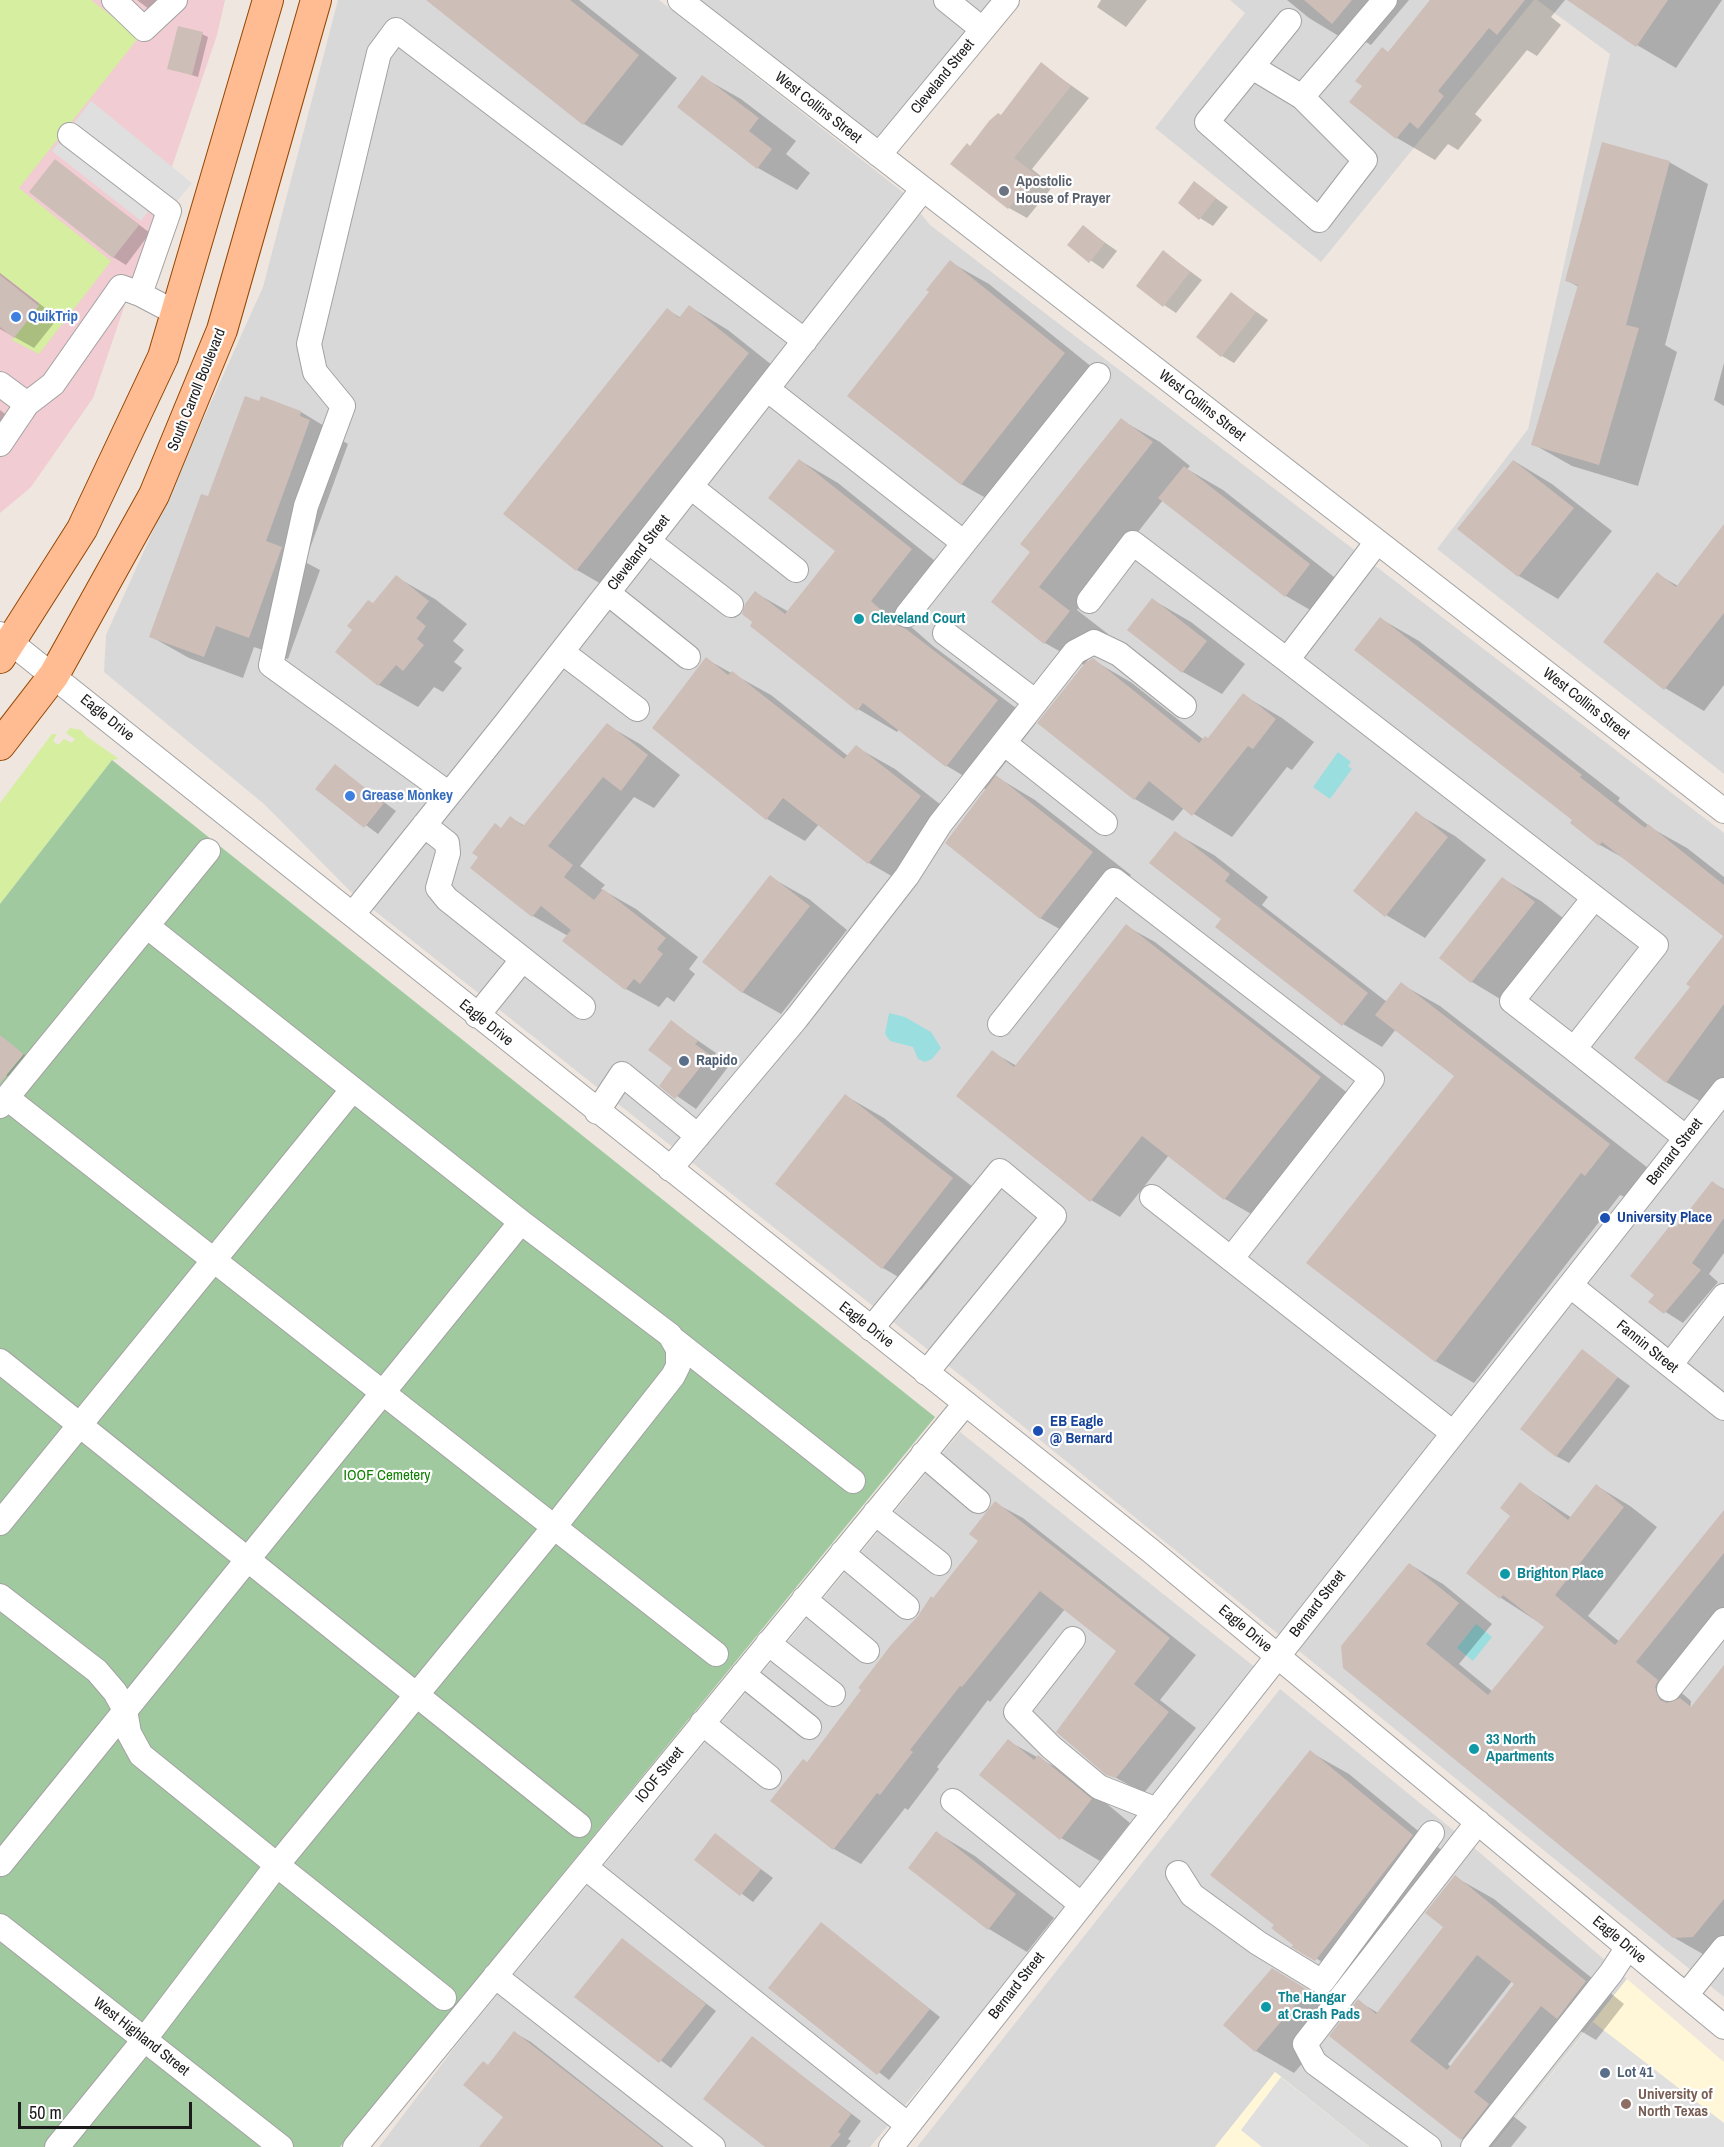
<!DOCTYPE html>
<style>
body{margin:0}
#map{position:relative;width:1724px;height:2147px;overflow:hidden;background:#eee6df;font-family:"Archivo Narrow",sans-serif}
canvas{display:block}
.scale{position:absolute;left:18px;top:2102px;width:174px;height:27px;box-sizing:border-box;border:3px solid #1b1b1b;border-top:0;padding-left:8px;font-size:18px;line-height:21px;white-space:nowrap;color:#1b1b1b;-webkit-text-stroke:4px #fff;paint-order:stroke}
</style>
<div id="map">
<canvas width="1724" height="2147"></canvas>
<div class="scale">50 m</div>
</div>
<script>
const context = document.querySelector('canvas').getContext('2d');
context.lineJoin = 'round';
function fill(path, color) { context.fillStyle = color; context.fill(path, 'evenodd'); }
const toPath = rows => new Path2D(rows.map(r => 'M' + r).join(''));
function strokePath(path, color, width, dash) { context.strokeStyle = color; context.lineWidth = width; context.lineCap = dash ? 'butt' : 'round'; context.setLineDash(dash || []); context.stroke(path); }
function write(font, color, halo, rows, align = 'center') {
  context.font = font + ' "Archivo Narrow",sans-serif'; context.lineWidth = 4.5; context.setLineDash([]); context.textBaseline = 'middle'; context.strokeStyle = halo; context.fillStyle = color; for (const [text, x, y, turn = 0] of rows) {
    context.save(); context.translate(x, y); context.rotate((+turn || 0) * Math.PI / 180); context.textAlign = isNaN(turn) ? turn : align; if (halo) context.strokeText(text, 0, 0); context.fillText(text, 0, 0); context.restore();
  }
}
const residential = toPath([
 [338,0,659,0,904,193,930,225,1724,833,1724,1997,970,1383,351,892,264,804,104,672,106,635,263,287],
 [698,0,1011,0,886,147],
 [1230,0,1534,0,1321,262,1155,128,1245,13],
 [1537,0,1724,0,1724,774,1437,549,1528,429,1610,54],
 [960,1432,1256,1668,973,2024,870,2147,379,2147,461,2039],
 [1280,1689,1458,1834,1627,1979,1493,2147,1369,2147,1275,2072,1215,2147,917,2147]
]);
const commercial = toPath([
 [0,0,225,0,217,35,93,398,31,487,0,513]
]);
const education = toPath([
 [1627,1979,1724,2062,1724,2147,1493,2147],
 [1275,2072,1369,2147,1215,2147]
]);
const grass = toPath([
 [0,0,91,0,139,37,19,188,111,261,39,354,12,340,39,303,0,273],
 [70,728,81,730,86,736,119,759,112,760,0,904,0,803,52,734,57,734,53,741,58,745,64,739,72,743,75,739,66,733]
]);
const cemetery = toPath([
 [112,760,935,1417,340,2147,0,2147,0,904]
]);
const parking = toPath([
 [91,101,192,183,169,211,156,201,141,221,52,151],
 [1593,2022,1724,2123,1724,2147,1493,2147],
 [1281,2077,1369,2147,1262,2147,1241,2130]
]);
const water = toPath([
 [1338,752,1351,762,1348,766,1352,769,1330,799,1313,787],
 [889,1013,905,1017,931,1032,941,1048,932,1059,925,1062,918,1059,913,1047,890,1041,885,1034],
 [1476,1624,1492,1637,1473,1661,1457,1648]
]);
const shadow = toPath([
 [137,0,174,0,157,15],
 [428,0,579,0,677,78,622,146,584,124],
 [1101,0,1147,0,1126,27,1097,7],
 [1287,0,1409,0,1371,45,1353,34,1347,41,1309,18],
 [1432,0,1565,0,1551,17,1561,25,1537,56,1527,50,1475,114,1482,120,1458,150,1448,144,1435,160,1397,138,1364,86,1383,49,1389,53],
 [1585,0,1722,0,1676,68,1637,45],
 [202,34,208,37,198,77,169,68],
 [1041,64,1089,98,1032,169,1053,186,1027,218,1009,208,971,147,1001,116],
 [702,77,741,99,796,141,786,154,810,173,797,190,758,168,679,106],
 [55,161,150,233,126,265,113,257],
 [1669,162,1708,184,1665,345,1677,352,1638,486,1572,466,1533,444,1579,287,1566,280],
 [1195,183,1228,207,1213,226,1200,218],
 [1083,227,1117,251,1103,269,1069,245],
 [1164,252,1202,280,1176,313,1164,305],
 [950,262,989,284,1103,376,1000,506,961,484,932,292],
 [0,273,58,318,34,348,0,329],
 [1231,294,1268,320,1234,363,1222,356],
 [690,307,728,330,787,377,615,592,577,570,668,310,681,318],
 [1724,363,1724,406,1714,400],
 [0,410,9,417,0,428],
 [301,412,339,435,338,438,348,444,305,562,320,570,288,659,254,647,243,678,189,658,150,636,209,498],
 [1121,420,1160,442,1190,466,1187,469,1223,490,1348,588,1324,618,1286,596,1163,500,1077,610,1108,634,1084,665,1045,643,993,602,1032,552],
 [799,460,838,483,950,573,909,625,933,646,1036,723,995,776,1035,800,1131,875,1079,940,1040,918,987,790,947,766,899,729,897,732,858,709,756,593,789,612,837,551],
 [1514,461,1552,484,1612,531,1558,599,1519,576,1459,529],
 [1724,527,1724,685,1704,711,1665,688,1657,574,1678,586],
 [396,577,435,599,467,624,453,641,464,650,454,662,462,668,443,692,434,687,418,707,379,685,337,651],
 [1153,600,1191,622,1245,664,1222,694,1183,672,1129,630],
 [1381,619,1419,641,1620,798,1618,801,1653,829,1687,848,1724,877,1724,935,1629,861,1600,845,1572,822,1574,820],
 [706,659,771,695,848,756,856,747,895,769,959,819,907,885,869,863,819,824,805,841,767,819],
 [1093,660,1132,683,1204,740,1209,739,1243,695,1282,718,1314,742,1292,770,1287,767,1232,837,1184,808,1173,821,1135,799],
 [607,725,640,744,680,775,654,808,634,797,580,866,605,885,601,889,636,909,698,957,689,969,695,974,674,1002,667,997,659,1007,626,989,568,936,533,916,472,868,511,818,525,826],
 [335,766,396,811,378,834,317,789],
 [1416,813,1455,836,1486,860,1425,938,1386,915,1355,891],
 [1175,833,1214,855,1268,897,1262,905,1387,1002,1401,984,1440,1006,1648,1168,1625,1197,1620,1195,1474,1383,1435,1361,1456,1076,1396,1029,1382,1047,1343,1024,1217,927,1223,919],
 [770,877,809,899,847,930,781,1014,742,992],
 [1503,879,1541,901,1572,925,1510,1005,1472,982,1441,958],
 [1126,926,1155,942,1349,1094,1253,1215,1225,1199,1169,1155,1120,1217,1091,1200,992,1052,1017,1066],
 [1724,937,1724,1079,1705,1104,1666,1082,1692,987],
 [671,1022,716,1053,714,1056,728,1067,696,1109,661,1085,674,1068],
 [12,1045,29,1058,12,1079,0,1071,0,1050],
 [846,1096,884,1118,991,1201,921,1290,883,1268],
 [1713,1183,1724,1189,1724,1253,1709,1274,1718,1282,1683,1323,1650,1302,1656,1294,1677,1228],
 [1582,1351,1630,1386,1569,1463,1556,1456],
 [1520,1484,1572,1518,1597,1486,1630,1506,1657,1527,1588,1616,1620,1642,1724,1513,1724,1614,1669,1682,1691,1701,1690,1710,1724,1668,1724,1956,1708,1957,1673,1937,1345,1668,1409,1564,1443,1584,1492,1624,1459,1664,1493,1692,1546,1627,1501,1598,1512,1516],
 [995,1503,1023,1518,1196,1655,1160,1700,1196,1728,1144,1793,1107,1773,1118,1651,1065,1609,990,1702,988,1700,937,1767,939,1769,908,1810,905,1808,861,1864,834,1849,807,1763,980,1540],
 [1008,1741,1077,1779,1130,1823,1100,1861,1061,1838],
 [1310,1752,1349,1774,1451,1858,1354,1982,1295,1945],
 [937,1833,975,1856,1054,1918,1027,1952,989,1929],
 [715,1835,773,1878,753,1902,696,1860],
 [1455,1877,1494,1899,1624,2004,1596,2040,1579,2030,1512,2115,1527,2127,1511,2147,1476,2147,1462,2139,1340,2020,1294,2073,1256,2051,1273,1970,1348,2015,1358,2001,1378,2013,1445,1927],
 [1512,1981,1516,1984,1451,2067,1448,2064],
 [821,1924,940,2017,889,2080,770,1988],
 [622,1939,716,2011,671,2068,576,1997],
 [515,2033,531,2042,664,2147,484,2147,505,2116,489,2066],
 [752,2038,861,2121,848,2139,851,2141,846,2147,767,2147]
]);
const building = toPath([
 [426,0,570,0,639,55,583,125],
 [1304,0,1352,0,1332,24],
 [1430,0,1525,0,1497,35,1489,28,1438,91,1444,96,1418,129,1410,122,1396,139,1349,102,1362,86,1355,81,1382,47,1388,52],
 [1567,0,1668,0,1636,47],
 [178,26,203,32,192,75,167,69],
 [1041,62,1071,86,1014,158,1035,174,1008,209,950,164,967,143,970,146,989,121,998,113,1001,115],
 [702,75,759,118,749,131,772,149,757,169,677,107],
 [1602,142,1670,161,1626,325,1639,328,1599,465,1531,445,1578,285,1565,281],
 [55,159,139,225,113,258,29,192],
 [1194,181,1216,198,1199,220,1178,203],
 [1083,225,1105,243,1089,263,1067,245],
 [1163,250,1190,272,1163,307,1136,286],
 [950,260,1065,353,961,485,847,396,929,292,926,290],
 [0,275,39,306,14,338,0,327],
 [1231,292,1256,312,1221,357,1196,337],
 [689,305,749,353,576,571,503,514,667,308,679,318],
 [245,396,259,401,261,396,301,411,300,416,310,420,266,541,282,547,249,638,216,626,204,657,149,637,201,494,208,496],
 [1121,418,1153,442,1039,587,1070,611,1044,644,991,602,1030,552,1020,544],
 [799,459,912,549,871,601,899,626,906,629,998,700,946,767,863,703,857,711,750,626,752,622,742,614,745,604,755,591,785,614,835,551,768,498],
 [1513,460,1574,508,1518,577,1457,529],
 [1184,466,1310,564,1285,597,1158,498],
 [1724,524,1724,613,1664,690,1603,642,1657,572,1676,587],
 [396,575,429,601,416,618,426,626,417,639,424,645,403,671,396,665,378,686,335,652,352,630,347,626,368,600,373,603],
 [1152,598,1207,641,1182,673,1127,630],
 [1380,617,1582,775,1580,777,1645,828,1648,824,1724,885,1724,1004,1666,1083,1634,1058,1690,987,1686,984,1723,936,1602,842,1599,846,1570,823,1572,820,1354,650],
 [706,657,728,675,732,671,844,759,856,745,921,796,868,864,783,798,766,820,652,728],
 [1093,658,1199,743,1205,736,1208,738,1243,693,1276,719,1253,749,1248,746,1192,816,1149,781,1134,800,1037,723,1085,663],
 [607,723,648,755,621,791,603,777,548,846,573,865,564,877,594,900,603,889,666,938,657,949,663,954,640,984,634,979,625,990,562,941,571,930,541,906,532,917,470,868,478,857,472,853,495,823,501,828,510,816,523,826],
 [335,764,384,803,364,828,315,789],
 [996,775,1093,852,1040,919,945,843],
 [1416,811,1448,837,1385,917,1353,891],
 [1175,831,1230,874,1225,881,1368,993,1342,1026,1215,927,1221,919,1149,863],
 [770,875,810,906,742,993,702,962],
 [1502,877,1535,902,1471,983,1439,958],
 [1126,924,1321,1077,1224,1200,1142,1136,1090,1202,956,1096,992,1050,1014,1067],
 [1401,982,1610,1144,1585,1176,1581,1173,1435,1362,1306,1263,1454,1076,1375,1015],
 [671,1020,698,1041,695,1044,710,1055,675,1099,659,1086,672,1068,648,1050],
 [0,1035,24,1054,0,1083],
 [845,1094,953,1178,882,1269,775,1184],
 [1712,1181,1724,1190,1724,1218,1692,1263,1701,1270,1664,1314,1648,1302,1654,1295,1630,1276,1672,1223,1676,1227],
 [1582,1349,1618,1377,1556,1457,1520,1429],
 [1520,1482,1568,1520,1596,1484,1624,1507,1555,1595,1615,1645,1724,1510,1724,1553,1636,1662,1658,1680,1655,1687,1660,1700,1667,1703,1680,1698,1691,1707,1724,1665,1724,1899,1693,1937,1673,1938,1343,1668,1341,1646,1409,1563,1459,1603,1426,1644,1488,1695,1544,1627,1503,1595,1500,1599,1466,1573,1510,1516,1500,1508],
 [995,1501,1170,1638,1134,1684,1169,1712,1116,1778,1106,1775,1061,1736,1056,1732,1116,1651,1040,1591,962,1687,960,1686,910,1750,913,1752,880,1795,877,1793,833,1850,770,1801,803,1759,807,1762,861,1690,858,1688,891,1645,918,1616,931,1596,933,1598,978,1541,969,1534],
 [1008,1739,1034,1760,1038,1755,1092,1799,1060,1840,979,1775],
 [1310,1750,1413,1835,1315,1961,1291,1947,1293,1945,1271,1928,1274,1925,1210,1875],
 [936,1831,1016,1894,988,1930,908,1868],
 [715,1833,761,1869,740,1896,694,1860],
 [1455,1875,1586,1981,1557,2019,1541,2006,1474,2092,1489,2104,1461,2140,1329,2036,1358,1999,1376,2014,1443,1927,1425,1913],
 [1477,1955,1514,1984,1447,2070,1410,2041],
 [821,1922,930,2009,877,2075,768,1988],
 [622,1938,706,2004,659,2063,574,1997],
 [1272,1968,1308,1990,1255,2052,1223,2025],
 [514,2031,596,2095,662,2147,479,2147,503,2117,463,2085,483,2061,488,2065],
 [752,2036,851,2114,838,2132,841,2134,830,2147,765,2147,703,2099]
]);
const minor = toPath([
 [114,0,144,29,175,0],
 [680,0,1724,811],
 [946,0,982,29],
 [1289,21,1207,122,1319,220,1365,160,1302,97,1385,0],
 [1252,67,1302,97],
 [70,135,169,211,140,294],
 [879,155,1007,0],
 [0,384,27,404,53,384,121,287,140,294,176,313],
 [767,389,964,543,1098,375],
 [0,444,27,404],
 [691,487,796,570],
 [648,541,731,605],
 [608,593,688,657],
 [1089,601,1133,543,1287,660,1377,542],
 [907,615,964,543],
 [945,633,1036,702],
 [0,634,1151,1551,1724,2027],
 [562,652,637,709],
 [1287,660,1656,945,1574,1049,1686,1138],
 [1004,743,1105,823],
 [449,794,271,665,306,506,343,406,315,372,309,344,379,53,396,30,805,341],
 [424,825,447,843,448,853,438,888,447,899,583,1007],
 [353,914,506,723,923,189],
 [477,1016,523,959],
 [1000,1024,1114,880,1372,1079,1231,1259],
 [1574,1049,1512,1001,1594,898],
 [7,1098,716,1654],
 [0,1106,208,851],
 [597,1112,622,1074,698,1136],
 [670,1169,796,1019,907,876,940,824,1075,652,1094,642,1119,654,1184,706],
 [1152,1197,1453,1433],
 [1571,1286,1724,1408],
 [871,1329,1000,1171,1054,1216,926,1373],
 [673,1339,853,1481],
 [0,1361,579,1825],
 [1670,1365,1724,1296],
 [923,1454,978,1501],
 [875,1513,939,1563],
 [0,1523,353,1089],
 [842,1553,907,1607],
 [0,1596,97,1671,115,1692,125,1710,129,1733,141,1755,277,1865,555,1526,673,1376,678,1366,678,1349,670,1335,521,1222,148,927],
 [804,1599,867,1651],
 [1073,1639,1016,1712,1051,1747,1099,1787,1157,1810],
 [768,1643,833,1694],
 [743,1674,809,1727],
 [1669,1689,1724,1620],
 [702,1723,769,1777],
 [953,1801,1082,1905],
 [1,1864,521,1222],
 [585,1867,908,2125],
 [1178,1873,1192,1895,1258,1943,1322,1982,1432,1833],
 [0,1926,281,2147],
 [495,1976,713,2147],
 [1686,1995,1724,1948],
 [57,2147,144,2040,277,1865,444,1998],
 [355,2147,965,1404],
 [891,2147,1724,1090],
 [1429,2147,1315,2063,1305,2044,1478,1822],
 [1473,2147,1611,1973,1628,1947]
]);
const major = toPath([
 [0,658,82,529,163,357,268,0],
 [0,745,54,675,154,495,222,330,316,0]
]);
const markers = [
 [1004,191,6,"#6b7280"],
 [16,317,6,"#3f7fe0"],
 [859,619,6,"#0f9aa8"],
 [350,796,6,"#3f7fe0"],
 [684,1061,6,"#5c6f8a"],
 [1605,1218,6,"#1a4fb4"],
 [1038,1431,6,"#1a4fb4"],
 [1505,1574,6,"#0f9aa8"],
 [1474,1749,6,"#0f9aa8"],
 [1266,2007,6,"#0f9aa8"],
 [1605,2073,6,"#5c6f8a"],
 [1626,2104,6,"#8d6e63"]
];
const streetNames = [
 ["Cleveland Street",943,77,-51],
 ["West Collins Street",818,108,38],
 ["South Carroll Boulevard",197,390,-68],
 ["West Collins Street",1202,406,38],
 ["Cleveland Street",639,553,-52],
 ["West Collins Street",1586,704,38],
 ["Eagle Drive",107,718,39],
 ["Eagle Drive",486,1023,39],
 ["Bernard Street",1675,1152,-52],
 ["Eagle Drive",866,1325,38],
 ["Fannin Street",1647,1347,39],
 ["Bernard Street",1318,1604,-52],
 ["Eagle Drive",1245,1629,40],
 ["IOOF Street",660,1775,-51],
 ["Eagle Drive",1619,1940,40],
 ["Bernard Street",1017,1986,-52],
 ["West Highland Street",141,2037,38]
];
const worshipNames = [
 ["Apostolic",1016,182],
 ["House of Prayer",1016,199]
];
const shopNames = [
 ["QuikTrip",28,317],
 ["Grease Monkey",362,796]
];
const cultureNames = [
 ["Cleveland Court",871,619],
 ["Brighton Place",1517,1574],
 ["33 North",1486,1740],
 ["Apartments",1486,1757],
 ["The Hangar",1278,1998],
 ["at Crash Pads",1278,2015]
];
const serviceNames = [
 ["Rapido",696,1061],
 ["Lot 41",1617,2073]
];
const transitNames = [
 ["University Place",1617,1218],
 ["EB Eagle",1050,1422],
 ["@ Bernard",1050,1439]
];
const parkNames = [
 ["IOOF Cemetery",387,1476]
];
const educationNames = [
 ["University of",1638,2095],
 ["North Texas",1638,2112]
];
fill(residential, '#d9d8d8');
fill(commercial, '#f1ccd2');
fill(education, '#fff7d7');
fill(grass, '#d5eea0');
fill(cemetery, '#a0c99f');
fill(parking, '#dfdfdf');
fill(water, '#9bdee0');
fill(shadow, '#0003');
fill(building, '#cebeb8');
strokePath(minor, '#a2a2a2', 26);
strokePath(major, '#924600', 32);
strokePath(minor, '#fff', 24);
strokePath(major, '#ffbc93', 30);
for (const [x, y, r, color] of markers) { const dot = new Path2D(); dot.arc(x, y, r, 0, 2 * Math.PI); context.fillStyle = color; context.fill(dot); strokePath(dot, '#fff', 2); }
write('15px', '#1b1b1b', '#fff', streetNames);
write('bold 15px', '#5b616d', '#fff', worshipNames, 'left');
write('bold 15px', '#366cbe', '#fff', shopNames, 'left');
write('bold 15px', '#0d838f', '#fff', cultureNames, 'left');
write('bold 15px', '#4e5e75', '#fff', serviceNames, 'left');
write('bold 15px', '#164399', '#fff', transitNames, 'left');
write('15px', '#108002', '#fff', parkNames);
write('bold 15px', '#785e54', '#fff', educationNames, 'left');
</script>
